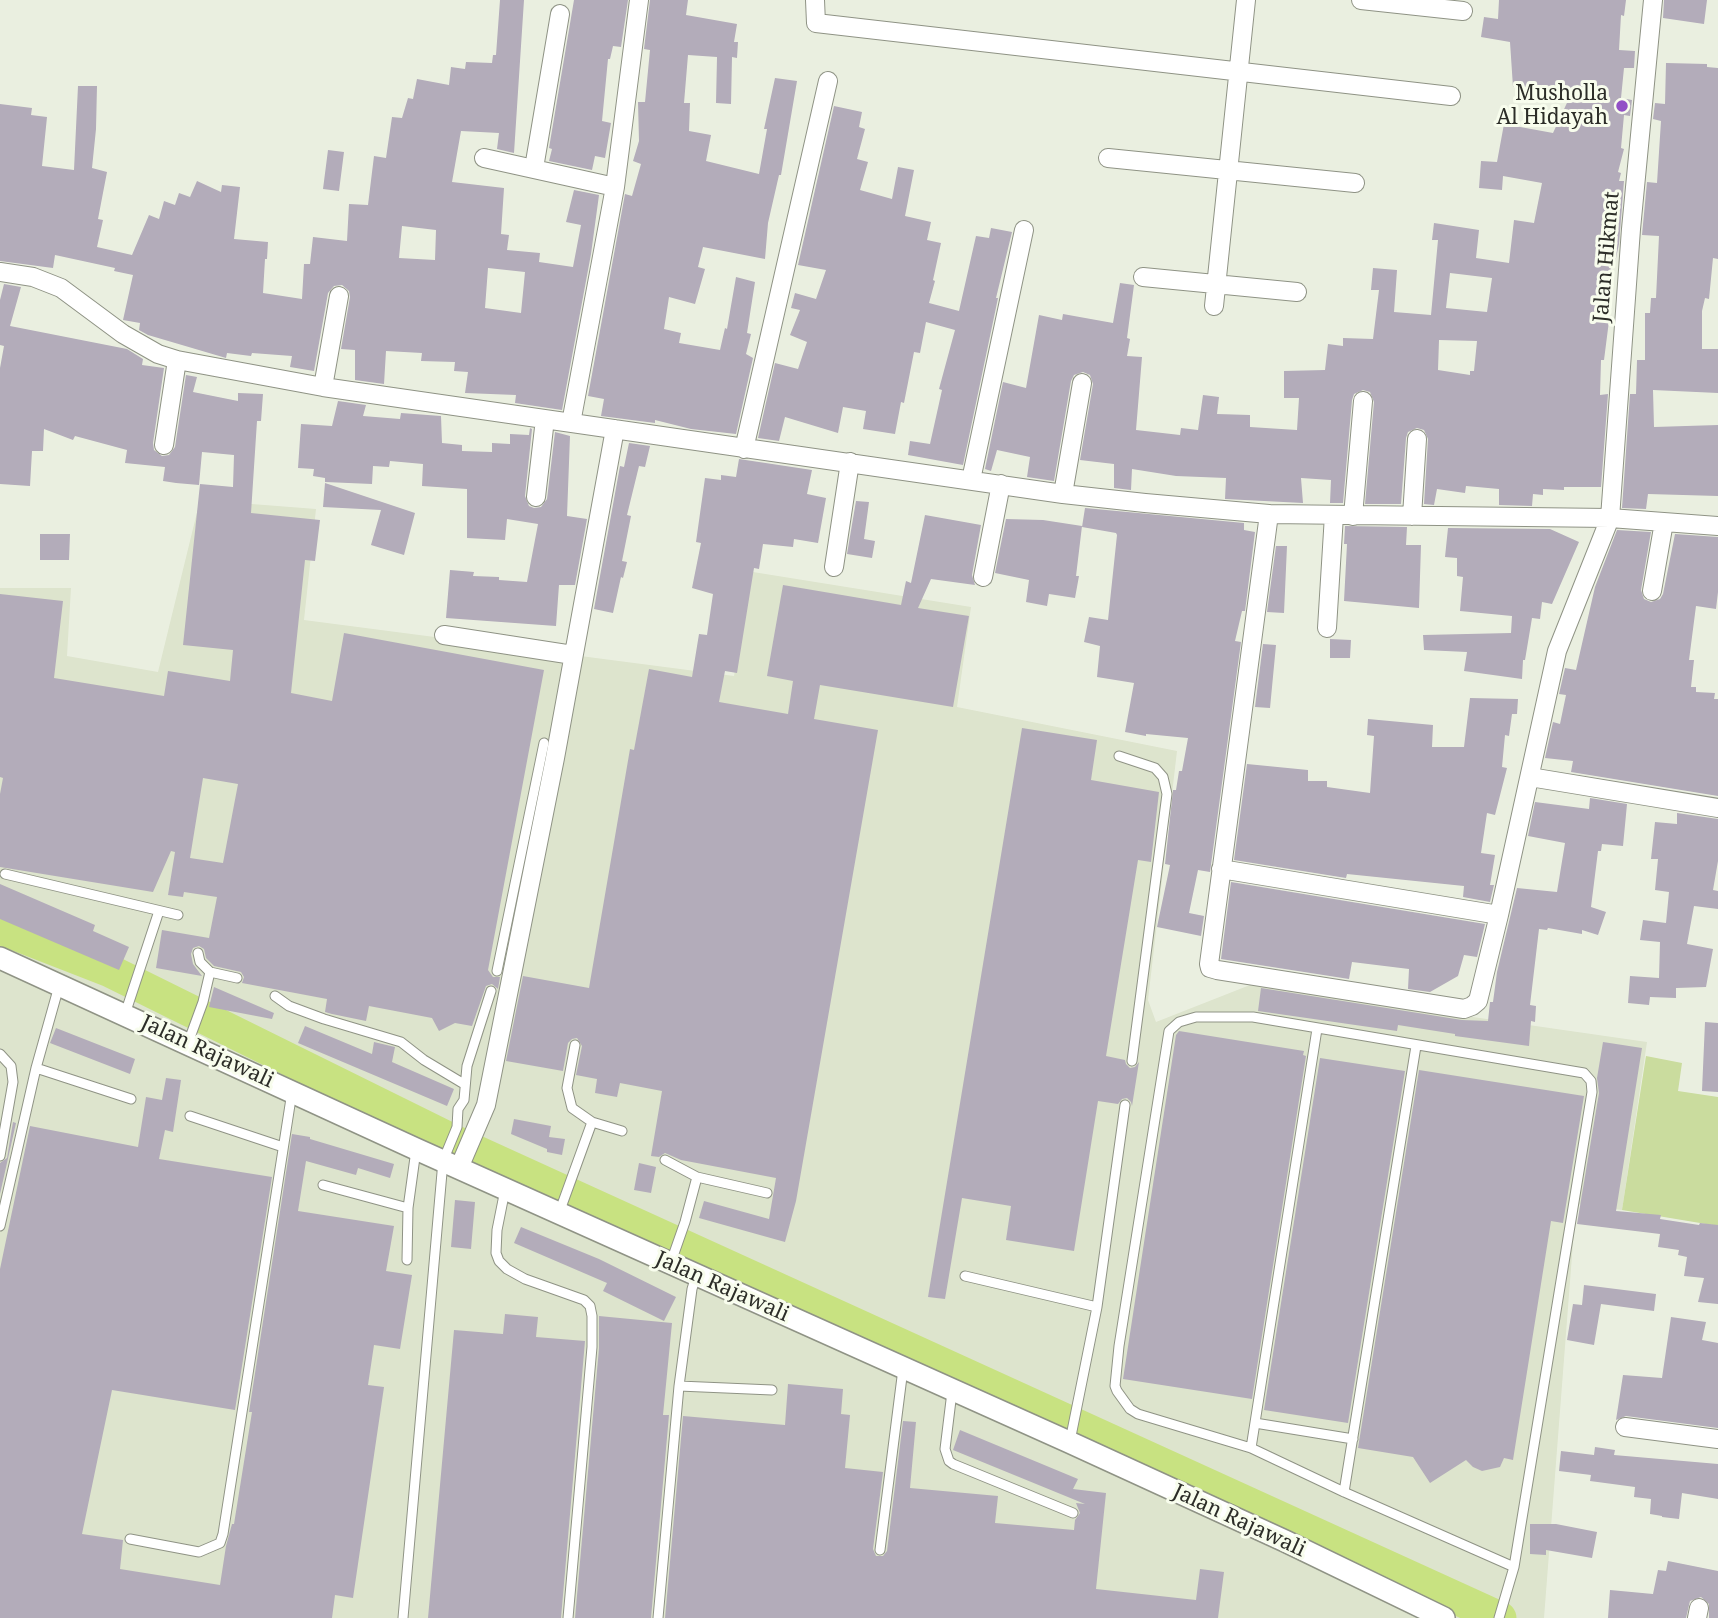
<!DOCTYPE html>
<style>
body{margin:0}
canvas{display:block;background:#eaefe0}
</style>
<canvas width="1718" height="1618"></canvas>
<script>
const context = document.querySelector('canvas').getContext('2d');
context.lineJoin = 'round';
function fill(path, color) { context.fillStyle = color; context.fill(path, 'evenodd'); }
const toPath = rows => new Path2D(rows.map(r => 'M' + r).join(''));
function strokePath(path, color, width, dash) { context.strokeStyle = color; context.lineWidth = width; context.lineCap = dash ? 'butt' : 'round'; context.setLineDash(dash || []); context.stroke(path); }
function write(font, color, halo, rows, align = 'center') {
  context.font = font + ' "Noto Serif",serif'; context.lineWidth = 6; context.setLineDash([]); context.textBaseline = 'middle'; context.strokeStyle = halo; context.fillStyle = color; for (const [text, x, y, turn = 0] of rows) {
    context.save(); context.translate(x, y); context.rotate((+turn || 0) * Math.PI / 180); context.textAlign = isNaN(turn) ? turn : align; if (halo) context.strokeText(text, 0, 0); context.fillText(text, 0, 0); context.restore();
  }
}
const built = toPath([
 [200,500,316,509,304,620,734,676,753,572,971,607,957,707,1177,751,1148,1000,1156,1022,1250,985,1647,1042,1622,1210,1576,1204,1544,1618,0,1618,0,588,71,588,67,656,158,672]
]);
const green = toPath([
 [1646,1056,1682,1063,1678,1091,1718,1097,1718,1226,1622,1210]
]);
const river = toPath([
 [0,928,110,971,466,1147,1500,1618]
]);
const building = toPath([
 [500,0,524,0,514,153,497,149,499,133,461,131,452,182,504,188,501,234,509,235,507,250,540,253,539,262,573,267,581,225,566,222,574,190,599,195,591,254,562,410,515,403,516,395,465,393,468,372,454,371,455,362,421,361,422,353,386,351,384,384,355,380,355,350,341,349,350,297,349,291,342,285,334,286,328,293,314,371,290,367,292,356,252,353,251,356,227,353,226,358,148,335,139,330,140,323,123,320,133,275,114,271,115,268,55,255,53,268,0,261,0,104,32,108,31,115,47,117,42,166,74,170,78,86,97,86,96,129,92,168,107,172,98,219,103,220,97,247,132,255,149,215,159,219,164,201,175,205,179,193,190,197,197,181,221,192,222,185,240,187,234,239,268,242,267,259,265,259,263,293,302,299,304,264,310,264,313,237,347,241,349,204,368,205,374,156,386,158,392,117,402,118,408,98,413,99,417,79,449,85,451,67,465,69,466,62,492,63,493,55,496,55],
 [402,226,436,230,435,260,399,258],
 [488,268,525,272,521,313,485,308],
 [574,0,628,0,621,47,613,46,610,59,608,59,602,121,611,123,605,158,595,156,592,170,549,161,552,149,549,148],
 [650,0,688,0,686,15,737,24,734,42,738,42,737,58,732,57,731,104,716,103,717,57,688,55,684,103,690,103,689,131,711,135,706,161,759,174,767,129,764,129,775,78,797,81,781,175,779,175,768,223,765,259,703,247,698,267,705,269,695,304,669,297,664,329,681,333,679,343,720,350,725,328,727,329,736,277,755,282,747,333,751,334,746,354,753,358,736,434,691,429,655,420,655,423,601,416,604,399,588,396,625,194,632,196,641,164,633,161,639,141,638,102,645,102,650,50,644,49],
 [1499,0,1626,0,1624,16,1621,15,1619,50,1635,51,1634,68,1624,68,1621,98,1632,100,1630,116,1624,115,1621,148,1624,149,1618,172,1621,173,1619,181,1624,181,1619,244,1615,263,1612,262,1604,312,1610,313,1604,360,1601,360,1600,395,1608,394,1601,487,1564,487,1564,490,1543,489,1543,495,1533,494,1532,506,1499,505,1499,489,1466,486,1465,493,1437,489,1434,505,1424,504,1428,439,1424,430,1417,428,1408,432,1406,438,1401,504,1365,504,1374,402,1370,392,1363,390,1354,394,1352,400,1343,503,1330,503,1331,480,1301,478,1303,503,1225,499,1226,478,1176,476,1132,469,1131,490,1114,488,1114,464,1080,460,1093,384,1090,375,1083,372,1074,375,1071,381,1054,481,1027,477,1030,457,997,450,991,471,985,469,1003,382,1026,388,1039,315,1062,320,1063,314,1113,323,1120,283,1134,285,1127,338,1130,339,1127,356,1142,357,1136,430,1180,435,1181,428,1198,430,1203,395,1219,397,1217,414,1250,415,1250,427,1297,430,1299,398,1284,398,1284,371,1325,370,1328,344,1343,346,1343,338,1373,339,1379,290,1371,290,1373,268,1397,270,1394,312,1431,315,1438,240,1432,240,1434,223,1479,230,1476,258,1509,263,1514,220,1534,223,1542,183,1503,176,1502,190,1479,188,1481,161,1497,162,1504,124,1553,133,1572,92,1513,87,1510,42,1481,37,1484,17,1498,19],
 [1450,273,1492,278,1487,312,1446,308],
 [1439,340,1477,341,1474,371,1470,371,1470,375,1438,370],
 [1664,0,1707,0,1704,24,1663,18],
 [1666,63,1707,64,1707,67,1718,68,1718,259,1713,258,1709,299,1705,298,1702,311,1702,349,1718,349,1718,393,1653,390,1654,427,1718,425,1718,496,1648,494,1646,509,1622,508,1630,394,1636,394,1637,360,1645,360,1645,313,1650,313,1651,298,1656,298,1659,236,1642,235,1647,182,1657,183,1661,121,1653,119,1655,103,1665,104],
 [834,106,862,112,859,127,865,129,857,159,868,162,860,190,892,199,898,167,914,170,905,216,931,222,927,240,941,243,933,280,935,281,929,303,959,311,976,236,989,238,991,228,1012,232,996,298,998,298,963,465,908,455,910,441,930,444,942,390,939,389,955,330,926,322,920,353,914,352,904,403,901,402,895,434,863,429,866,411,843,407,838,433,785,417,779,441,758,438,775,363,798,369,807,342,790,335,800,310,791,308,795,293,816,299,826,270,798,265],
 [328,150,344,152,339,191,323,189],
 [4,284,21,287,10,326,127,349,143,359,142,365,164,368,153,443,154,450,162,456,169,455,175,447,186,375,197,377,193,392,238,401,238,393,263,394,261,421,257,421,251,513,320,520,315,561,305,560,291,693,332,701,344,633,544,670,488,970,493,977,500,977,498,989,492,984,486,986,472,1026,455,1023,439,1031,432,1018,369,1006,366,1021,332,1014,325,1012,327,999,242,983,244,977,241,972,214,966,206,958,204,949,199,946,193,948,191,954,193,964,202,976,156,968,162,930,209,938,217,897,184,892,183,897,168,895,175,852,171,851,153,892,0,867,0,794,3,778,0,777,0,594,63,601,54,678,164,696,168,671,230,681,233,650,183,645,200,484,233,487,234,455,202,452,199,485,176,483,163,481,165,467,125,463,127,450,75,436,73,440,44,429,43,451,32,451,30,486,0,484,0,368,4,346,0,345,0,300],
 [203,778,238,784,223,863,190,858],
 [338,401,366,405,363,416,400,419,401,413,441,416,442,443,462,445,462,451,492,452,492,443,510,444,510,434,529,435,530,428,532,429,525,496,529,506,534,508,541,507,547,499,555,432,570,436,567,516,587,519,575,585,559,585,556,626,446,618,450,570,474,572,473,576,499,577,499,580,527,582,538,524,507,519,505,540,467,538,467,489,422,486,423,464,390,461,389,467,373,466,372,484,325,482,325,478,313,476,314,469,298,468,301,424,332,426],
 [629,443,650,446,645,467,639,466,627,515,631,516,622,561,627,562,623,578,621,577,613,613,594,609,620,466,624,467],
 [739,459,812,470,807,494,826,498,818,543,794,539,793,547,763,544,759,569,754,568,737,673,725,671,719,702,788,714,793,681,767,676,783,585,901,605,906,581,911,583,925,515,981,525,972,575,975,585,931,579,918,608,969,616,953,707,820,685,814,719,878,730,796,1201,785,1242,699,1218,704,1201,769,1219,776,1178,681,1160,665,1153,659,1157,651,1156,662,1091,620,1083,617,1097,595,1093,597,1079,576,1075,582,1046,577,1038,572,1039,568,1043,563,1071,506,1061,523,976,589,988,630,749,634,750,649,669,692,677,699,634,707,635,713,594,692,588,701,543,696,542,705,478,721,480,721,475,736,477],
 [325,483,415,513,404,555,371,545,381,510,323,507],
 [856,501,869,502,864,539,875,541,872,558,847,554],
 [1085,508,1244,523,1244,530,1255,532,1245,611,1242,611,1235,641,1241,642,1210,872,1198,870,1189,913,1204,916,1201,936,1157,927,1170,865,1165,864,1173,790,1176,790,1179,771,1182,771,1188,738,1146,734,1146,736,1125,732,1134,683,1097,677,1100,646,1084,642,1089,617,1108,620,1117,535,1116,533,1082,527],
 [1006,519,1043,520,1082,526,1076,576,1079,576,1075,598,1049,594,1047,606,1026,602,1029,580,995,573],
 [1345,526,1407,527,1406,545,1421,545,1419,608,1344,601,1347,544,1344,544],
 [1448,528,1550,529,1579,542,1552,604,1542,602,1540,619,1532,618,1525,660,1523,660,1522,679,1464,671,1467,652,1424,650,1423,635,1511,633,1512,616,1460,611,1463,577,1457,576,1457,558,1445,557],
 [1617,530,1651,532,1641,590,1644,599,1651,602,1660,599,1663,594,1675,534,1718,537,1718,592,1716,609,1696,606,1689,660,1694,660,1691,687,1696,687,1696,692,1715,693,1714,699,1718,699,1718,796,1571,772,1573,761,1545,758,1553,722,1560,724,1566,695,1559,694,1565,668,1576,670,1595,587],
 [40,534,70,534,69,560,40,560],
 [1276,546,1287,546,1284,613,1267,612],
 [1330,639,1351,640,1350,658,1330,658],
 [1263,644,1276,645,1270,708,1255,707],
 [1470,698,1518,699,1517,714,1512,714,1509,736,1505,735,1502,767,1507,768,1495,815,1487,813,1481,853,1495,855,1490,885,1494,885,1490,902,1463,897,1464,886,1347,874,1346,878,1234,860,1247,764,1308,770,1308,781,1327,781,1327,787,1370,793,1374,736,1367,735,1368,719,1433,725,1432,747,1464,747],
 [1022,728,1097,740,1091,780,1159,792,1151,862,1138,860,1106,1056,1125,1060,1126,1064,1130,1068,1135,1067,1139,1062,1132,1106,1131,1102,1127,1098,1122,1099,1118,1104,1098,1101,1074,1251,1006,1240,1011,1206,962,1198,945,1299,928,1297],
 [1590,798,1627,804,1623,846,1602,844,1601,851,1598,851,1591,907,1606,912,1598,935,1582,930,1582,934,1548,928,1547,930,1539,929,1530,1005,1536,1006,1535,1022,1531,1021,1529,1046,1455,1036,1455,1034,1398,1025,1397,1031,1258,1011,1261,988,1462,1020,1488,1021,1490,1002,1493,1002,1497,972,1517,888,1557,892,1565,843,1528,836,1535,802,1589,809],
 [1677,813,1718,819,1718,861,1713,890,1718,891,1718,909,1694,906,1687,944,1713,949,1706,987,1676,988,1676,998,1650,997,1649,1005,1628,1003,1630,976,1659,978,1660,942,1640,940,1643,920,1666,923,1669,892,1655,890,1658,859,1651,859,1655,822,1677,824],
 [1231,882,1485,924,1477,957,1464,955,1458,976,1430,992,1408,989,1409,969,1352,962,1349,979,1221,959],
 [0,884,95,925,93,931,129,947,119,970,0,919],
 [214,987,274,1013,272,1019,209,1007],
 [1705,1022,1718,1023,1718,1092,1702,1091],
 [305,1026,372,1054,374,1042,395,1047,392,1062,454,1089,447,1106,298,1043],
 [56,1028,135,1059,130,1074,50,1043],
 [1179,1031,1304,1051,1303,1055,1306,1056,1252,1399,1123,1379,1176,1035],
 [1603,1042,1642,1048,1616,1211,1661,1215,1660,1219,1699,1225,1700,1223,1718,1225,1718,1304,1698,1302,1704,1278,1684,1276,1687,1257,1678,1255,1679,1250,1658,1247,1660,1234,1577,1224,1599,1093,1597,1078],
 [1320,1058,1405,1071,1348,1423,1264,1410],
 [1419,1070,1584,1096,1563,1223,1551,1221,1513,1460,1504,1458,1500,1467,1482,1471,1473,1467,1466,1460,1430,1483,1413,1457,1358,1448],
 [166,1078,181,1080,173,1132,165,1130,159,1159,272,1177,235,1410,112,1390,82,1534,123,1540,120,1569,220,1585,226,1546,232,1524,234,1524,252,1412,249,1412,292,1134,310,1137,310,1139,394,1164,390,1178,358,1168,356,1175,306,1161,298,1211,394,1226,386,1271,412,1275,400,1349,374,1345,368,1385,384,1387,353,1598,335,1595,332,1618,0,1618,0,1269,30,1126,138,1147,146,1097,162,1100],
 [514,1119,551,1126,549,1137,565,1139,562,1155,547,1152,547,1149,511,1134],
 [13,1122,16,1123,0,1194,0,1163,7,1158],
 [639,1163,656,1167,651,1193,634,1190],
 [455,1200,475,1202,471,1249,451,1247],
 [521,1227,599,1259,676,1297,664,1321,603,1291,607,1283,514,1243],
 [1584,1285,1656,1294,1654,1311,1601,1304,1594,1345,1567,1340,1573,1304,1582,1305],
 [505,1314,538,1317,536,1337,585,1341,561,1618,428,1618,454,1330,503,1334],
 [599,1316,672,1323,663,1415,669,1415,651,1618,575,1618,599,1348],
 [1671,1317,1706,1322,1702,1340,1718,1343,1718,1428,1626,1416,1616,1420,1623,1375,1662,1378],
 [788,1384,843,1389,841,1414,850,1415,845,1468,883,1472,873,1549,876,1556,883,1556,887,1551,903,1421,916,1422,910,1488,998,1496,995,1523,1074,1530,1075,1520,1080,1513,1076,1503,1085,1504,953,1450,960,1430,1078,1479,1073,1489,1106,1493,1096,1589,1196,1600,1200,1569,1224,1572,1218,1618,665,1618,683,1416,785,1425],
 [1595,1447,1615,1450,1614,1455,1718,1464,1718,1499,1682,1493,1679,1519,1662,1517,1662,1516,1650,1514,1651,1499,1634,1497,1635,1487,1590,1481,1591,1475,1559,1471,1561,1451,1594,1455],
 [1530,1524,1556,1524,1597,1532,1592,1558,1546,1550,1546,1555,1530,1554],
 [1668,1561,1718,1571,1718,1618,1709,1618,1709,1604,1701,1597,1690,1601,1686,1618,1608,1618,1610,1590,1653,1594,1658,1570,1666,1571]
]);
const service = toPath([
 [1119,756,1155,768,1163,777,1167,794,1132,1061],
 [5,874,178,915],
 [198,953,200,962,210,972,237,978],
 [497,971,544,743],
 [275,996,289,1006,324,1019,401,1042,424,1060,464,1084],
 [125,1014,159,911],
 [188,1043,203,1002,210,972],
 [575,1045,567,1088,572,1108,592,1122,622,1131],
 [0,1054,11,1066,13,1082,0,1156],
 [36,1068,131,1099],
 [190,1116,283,1147],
 [665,1160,697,1177,767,1193],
 [323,1185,408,1208],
 [505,1190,497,1230,496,1253,499,1261,507,1269,525,1279,584,1300,590,1306,592,1316,592,1347,568,1618],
 [559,1213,592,1122],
 [0,1226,36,1068,59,986],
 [407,1260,408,1208,416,1150],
 [671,1262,685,1222,697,1177],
 [965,1276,1097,1307],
 [679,1386,772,1390],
 [952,1392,945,1449,949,1461,953,1464,1073,1513],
 [1255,1423,1353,1439],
 [1070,1441,1097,1307,1125,1105],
 [1251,1448,1317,1029],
 [1344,1492,1416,1046],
 [130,1539,199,1552,220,1543,223,1534,292,1092],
 [880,1550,903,1369],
 [403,1618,443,1161,457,1127,458,1109,464,1100,467,1066,491,991],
 [658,1618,679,1386,692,1289,696,1276],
 [1499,1618,1514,1567,1592,1092,1591,1081,1584,1073,1253,1017,1196,1017,1179,1022,1169,1031,1119,1346,1115,1386,1117,1391,1130,1409,1138,1414,1251,1448,1344,1492,1514,1567]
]);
const minor = toPath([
 [815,0,816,23,1451,96],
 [1361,0,1463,11],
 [484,158,615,187],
 [1108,158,1355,183],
 [534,168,560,14],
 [0,272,33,277,61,288,123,334,158,354,177,360,323,387,1063,494,1145,503,1269,514,1610,518,1718,526],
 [1143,277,1297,292],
 [1214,306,1246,0],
 [323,387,339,296],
 [571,423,615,187,639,0],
 [164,445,177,360],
 [744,449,828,81],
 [971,480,1024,230],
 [1063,494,1082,383],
 [536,497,545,419],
 [1269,514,1209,964,1210,968,1217,970,1464,1009,1472,1006,1478,1001,1499,915,1557,651,1610,518,1631,229,1653,0],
 [1353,516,1363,401],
 [1412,516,1417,439],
 [834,567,850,462],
 [983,577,1001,484],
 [1652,591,1664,522],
 [1327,628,1334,515],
 [444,635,573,655],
 [1530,777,1718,808],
 [1221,869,1499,915],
 [459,1168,486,1105,555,758,615,429],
 [1625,1427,1718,1439],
 [1697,1618,1699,1608]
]);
const tertiary = toPath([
 [0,958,416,1149,1069,1442,1285,1541,1444,1618]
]);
const markers = [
 [1622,106,7,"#9251c6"]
];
const poiNames = [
 ["Musholla",1608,94],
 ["Al Hidayah",1608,118]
];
const streetNames = [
 ["Jalan Hikmat",1607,257,-85],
 ["Jalan Rajawali",207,1052,25],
 ["Jalan Rajawali",722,1287,24],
 ["Jalan Rajawali",1239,1521,25]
];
fill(built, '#dde4cd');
fill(green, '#cadc9e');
strokePath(river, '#c8e281', 33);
fill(building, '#b3acba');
strokePath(service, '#8f9385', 11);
strokePath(minor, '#8f9385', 20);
strokePath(tertiary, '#8f9385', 24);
strokePath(service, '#fff', 9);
strokePath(minor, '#fff', 18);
strokePath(tertiary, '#fff', 21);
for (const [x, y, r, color] of markers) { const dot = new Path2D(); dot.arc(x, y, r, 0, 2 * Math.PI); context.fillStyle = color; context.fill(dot); strokePath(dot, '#f8fded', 2.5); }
write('21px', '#2c2d28', '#f8fded', poiNames, 'right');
write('21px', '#2c2d28', '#f8fded', streetNames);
</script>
